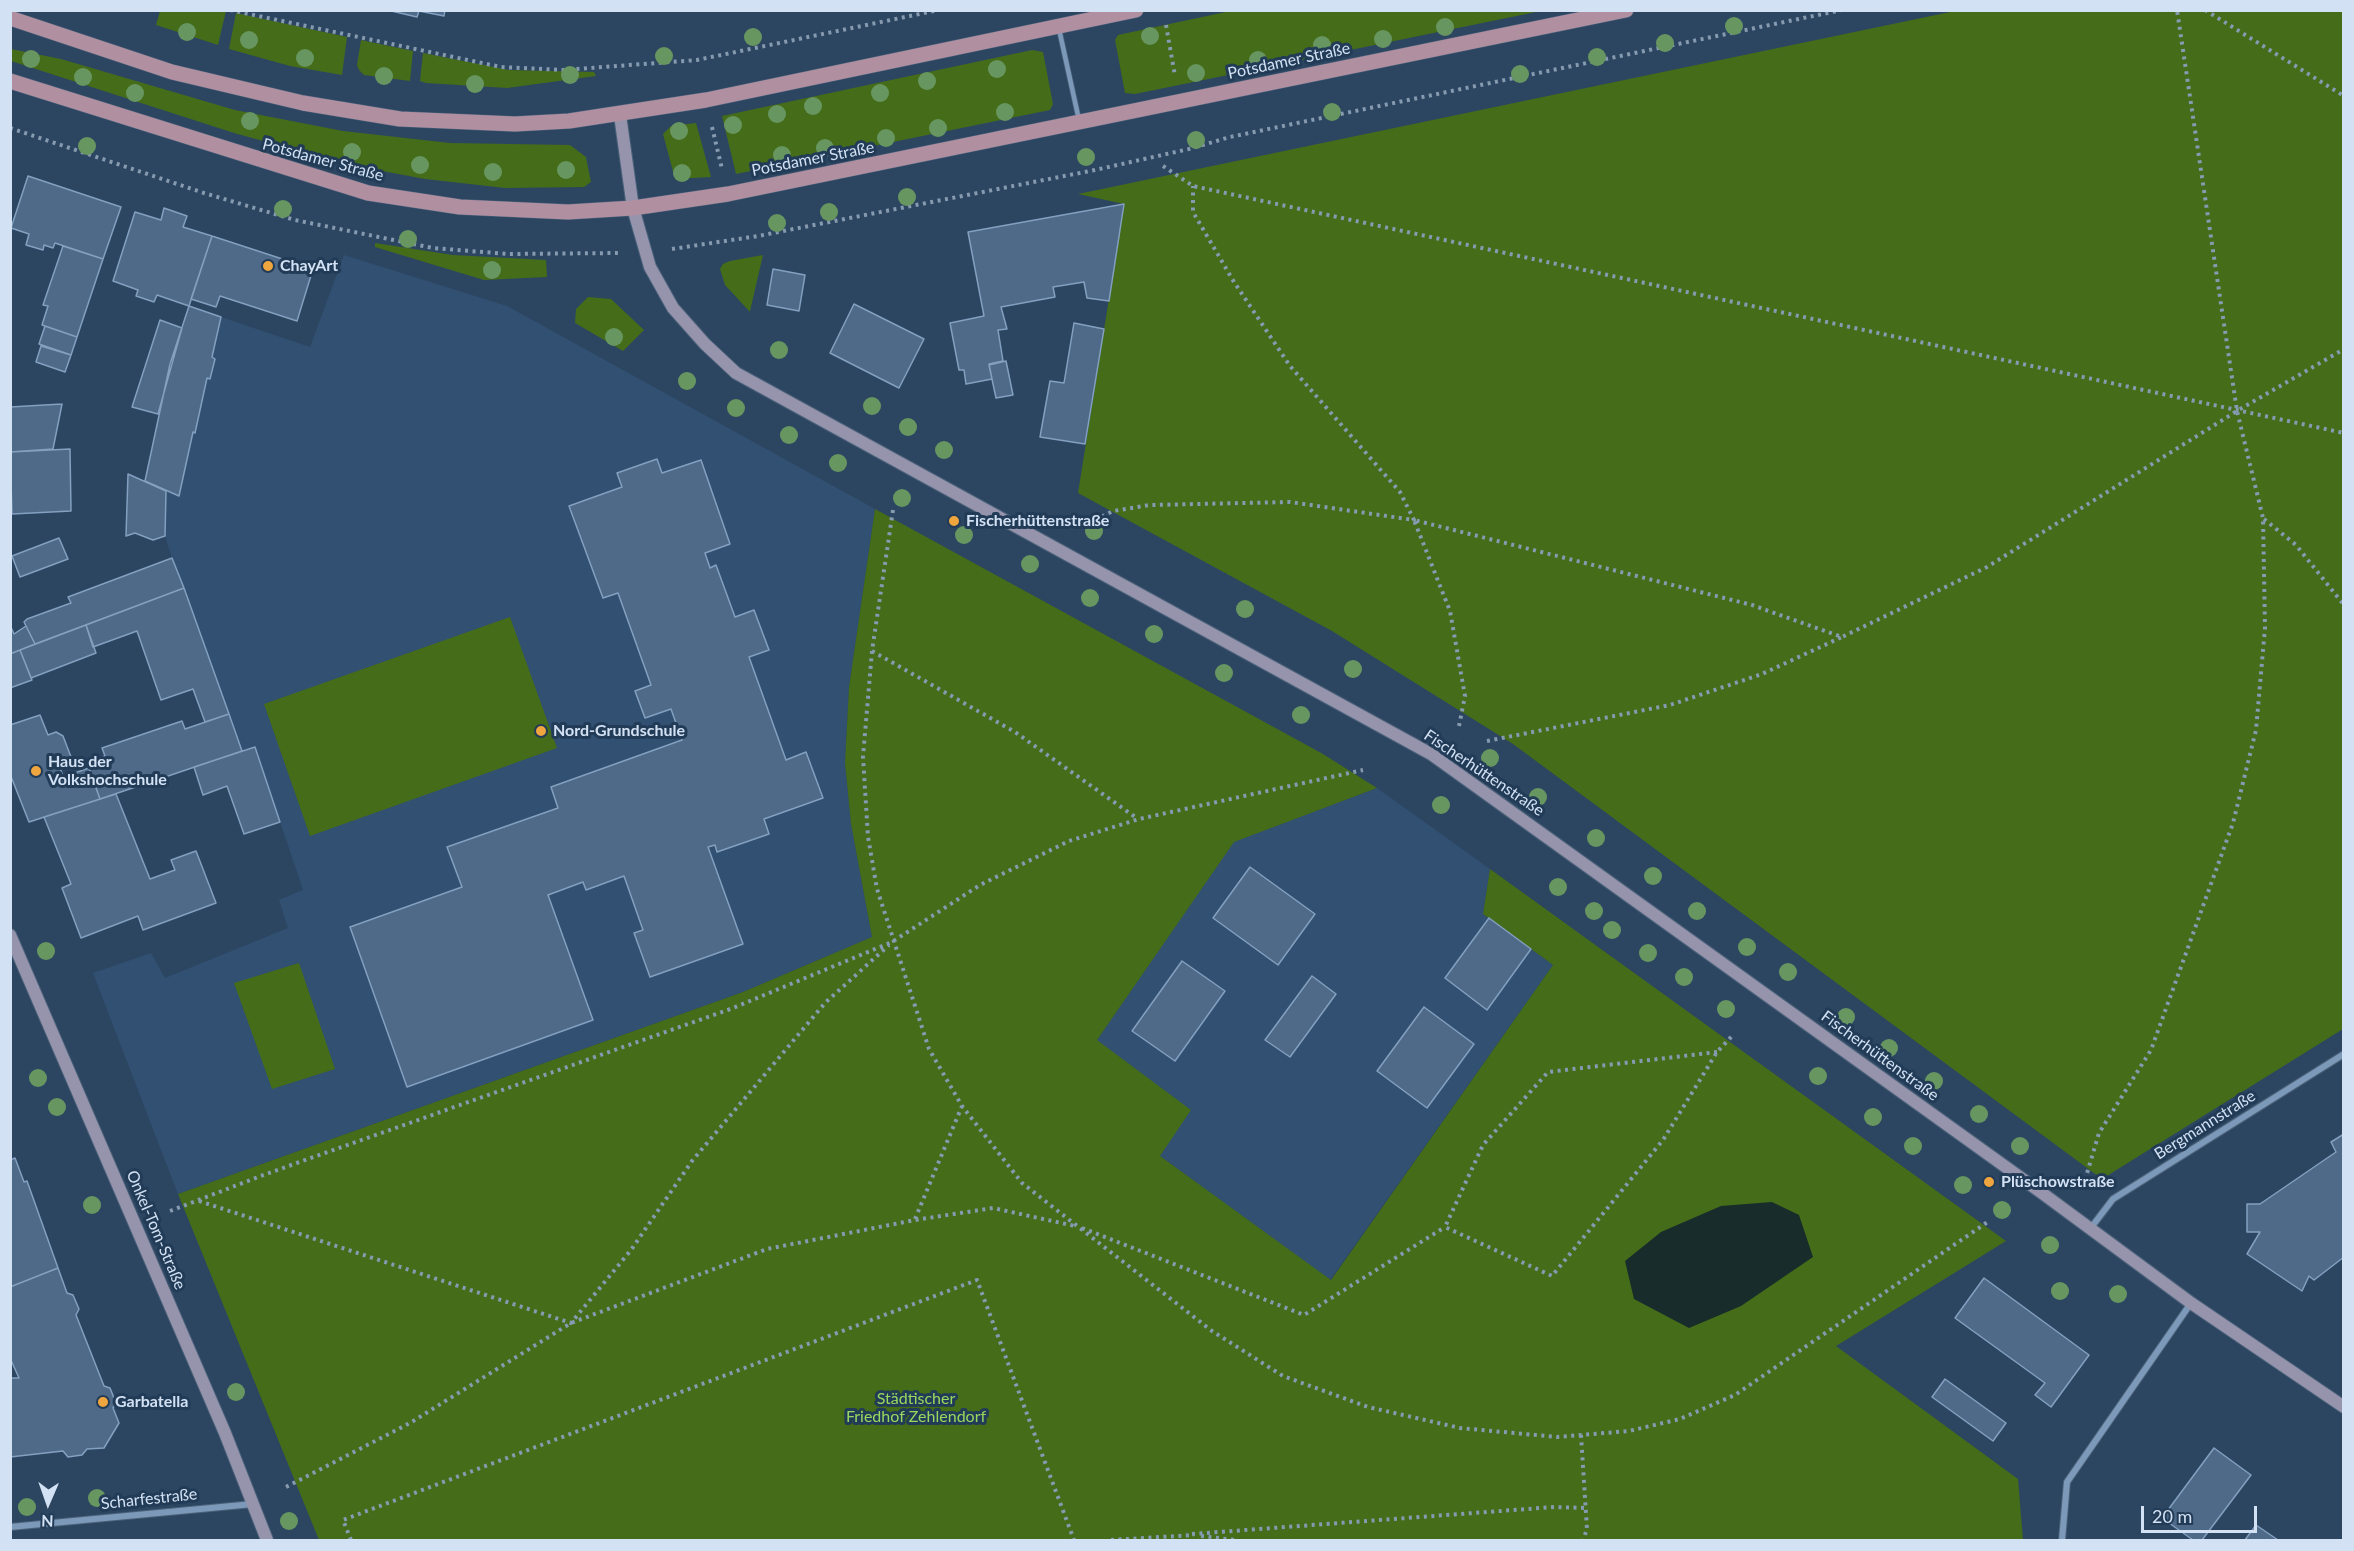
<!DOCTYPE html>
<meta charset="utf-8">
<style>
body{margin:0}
#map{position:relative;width:2354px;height:1551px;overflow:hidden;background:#2c4662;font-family:Lato,sans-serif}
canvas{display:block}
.frame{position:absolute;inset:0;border:12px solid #d2e1f3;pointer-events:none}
.north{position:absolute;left:18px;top:1473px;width:60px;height:60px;-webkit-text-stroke:4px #223b57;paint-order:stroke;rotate:182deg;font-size:16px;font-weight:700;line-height:24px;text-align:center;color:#d2e1f3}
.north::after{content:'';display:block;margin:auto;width:21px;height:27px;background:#d2e1f3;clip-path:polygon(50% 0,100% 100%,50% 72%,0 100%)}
.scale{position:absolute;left:2141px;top:1506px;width:116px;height:27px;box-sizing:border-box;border:3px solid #d2e1f3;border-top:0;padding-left:8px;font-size:18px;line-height:21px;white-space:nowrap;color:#d2e1f3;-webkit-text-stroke:4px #223b57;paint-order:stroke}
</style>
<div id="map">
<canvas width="2354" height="1551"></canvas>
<div class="frame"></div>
<div class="north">N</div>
<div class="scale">20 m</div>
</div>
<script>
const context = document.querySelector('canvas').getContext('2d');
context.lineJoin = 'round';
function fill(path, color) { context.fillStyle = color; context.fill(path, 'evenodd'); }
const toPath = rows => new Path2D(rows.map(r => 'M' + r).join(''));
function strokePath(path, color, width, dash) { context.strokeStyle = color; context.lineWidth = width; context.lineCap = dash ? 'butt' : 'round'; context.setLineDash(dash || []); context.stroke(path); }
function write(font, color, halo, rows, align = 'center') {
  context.font = font + ' Lato,sans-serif'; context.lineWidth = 6; context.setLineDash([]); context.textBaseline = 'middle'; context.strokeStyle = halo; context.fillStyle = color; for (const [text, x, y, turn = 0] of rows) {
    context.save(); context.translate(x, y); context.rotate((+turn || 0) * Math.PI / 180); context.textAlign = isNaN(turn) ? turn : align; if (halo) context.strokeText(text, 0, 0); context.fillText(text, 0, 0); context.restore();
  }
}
const built = toPath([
 [344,255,507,306,875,509,849,687,845,763,851,824,872,937,743,992,178,1194,93,973,151,953,165,978,288,928,279,900,303,890,255,747,242,751,172,558,165,536,166,491,179,496,193,432,195,433,207,378,211,379,215,359,212,357,221,317,310,347],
 [1377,788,1490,869,1483,914,1553,965,1330,1280,1160,1156,1097,1040,1234,841]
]);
const green = toPath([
 [1235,10,1541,10,1541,11,1135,94,1125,93,1115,40,1118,35],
 [160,11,226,11,218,45,156,25],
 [1955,11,2343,11,2343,1029,2102,1179,1513,744,1332,631,1078,493,1124,204,1078,194],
 [236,13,347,37,342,75,290,66,229,49],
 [361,40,413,51,410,81,364,75,359,70,357,65],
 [11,49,61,59,235,110,343,131,450,143,570,145,586,157,591,182,584,187,505,188,425,179,355,166,234,133,11,61],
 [1032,50,1043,52,1053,104,1050,110,736,174,722,116],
 [423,53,509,70,594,72,596,76,507,88,426,83,420,81],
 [696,123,711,177,675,179,663,134,671,126],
 [375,243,453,255,546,260,547,277,484,280,375,247],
 [763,255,750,311,750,312,725,285,720,269,723,264,730,261],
 [588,297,611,299,644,330,623,351,575,323,576,309],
 [875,509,1323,754,1377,788,1234,842,1097,1040,1191,1110,1160,1156,1331,1280,1553,965,1483,914,1490,869,2006,1241,1836,1346,2018,1479,2023,1540,319,1540,178,1194,743,992,872,937,851,824,845,763,849,687],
 [510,617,557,748,310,836,264,704],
 [299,963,335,1069,272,1089,234,983]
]);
const water = toPath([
 [1772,1202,1799,1215,1813,1257,1741,1306,1689,1328,1634,1299,1625,1261,1661,1232,1721,1206]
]);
const building = toPath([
 [387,10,445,10,444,16,419,11,417,17,387,10],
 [28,176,121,207,103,259,55,243,53,248,44,245,43,250,26,245,29,234,11,228,28,176],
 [1124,204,1109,301,1087,298,1084,282,1053,287,1055,297,1001,307,1007,329,998,330,1003,361,989,364,992,379,966,384,964,370,959,370,950,323,984,316,968,232,1124,204],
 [164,208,187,216,183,227,212,236,189,306,157,295,154,302,136,296,138,290,113,281,135,212,161,220,164,208],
 [212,236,313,269,297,321,220,296,216,307,191,299,212,236],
 [63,246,103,259,77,337,42,325,48,306,43,305,63,246],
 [773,269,805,275,799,311,767,305,773,269],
 [854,304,924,339,899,388,830,353,854,304],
 [189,306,221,317,212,357,215,359,210,379,207,378,195,433,193,432,179,496,145,481,170,364,189,306],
 [160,320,182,328,158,414,132,407,160,320],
 [1074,323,1104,329,1085,444,1040,437,1050,381,1064,383,1074,323],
 [45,326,77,337,71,355,39,344,45,326],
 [41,346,71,355,65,372,36,362,41,346],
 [1006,361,1013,395,996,398,989,365,1006,361],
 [62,404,53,449,10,452,10,407,62,404],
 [70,449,71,511,12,514,10,452,70,449],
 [657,459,662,473,701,460,730,544,705,553,710,568,716,565,735,617,754,610,769,650,749,657,786,760,806,752,823,798,764,819,769,834,717,852,715,845,708,847,743,944,650,977,634,933,643,930,624,876,586,890,583,882,548,895,593,1020,407,1087,350,927,462,887,447,847,558,808,551,787,682,740,671,709,645,718,635,691,651,685,618,593,603,598,569,506,622,487,617,473,657,459],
 [128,474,166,491,165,536,153,540,135,533,126,536,128,474],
 [59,538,68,559,20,577,12,556,59,538],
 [172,558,184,588,35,644,24,622,27,619,71,603,68,597,172,558],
 [184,588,229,714,205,722,193,689,161,700,137,631,93,647,86,625,184,588],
 [10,625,14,634,26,626,35,644,10,654,10,625],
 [86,625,96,653,31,678,20,650,86,625],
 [20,650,32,680,10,688,10,654,20,650],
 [229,714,242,751,100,799,88,766,91,761,105,756,102,748,182,721,185,729,229,714],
 [40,715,48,735,56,732,63,736,71,757,58,761,63,777,89,768,100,799,29,822,10,774,10,725,40,715],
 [255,747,280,822,244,834,227,786,203,795,194,767,255,747],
 [116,794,150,879,175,870,171,860,196,851,216,903,143,930,138,916,81,938,62,888,71,884,44,817,116,794],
 [1250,867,1315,914,1278,965,1213,918,1250,867],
 [1489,918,1531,949,1487,1010,1445,978,1489,918],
 [1182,961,1225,991,1175,1061,1132,1031,1182,961],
 [1312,976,1336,994,1290,1057,1265,1040,1312,976],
 [1424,1007,1474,1044,1427,1108,1377,1071,1424,1007],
 [2344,1134,2344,1257,2314,1280,2309,1276,2302,1291,2247,1254,2260,1232,2247,1232,2247,1204,2260,1204,2336,1152,2331,1142,2344,1134],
 [15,1158,24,1182,27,1181,58,1268,10,1287,10,1160,15,1158],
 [58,1268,67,1293,73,1295,79,1309,76,1315,104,1386,110,1388,116,1403,113,1408,119,1423,104,1448,87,1449,82,1455,68,1457,63,1451,10,1457,10,1378,19,1378,10,1358,10,1287,58,1268],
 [1984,1278,2089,1355,2051,1407,2035,1395,2045,1383,1955,1318,1984,1278],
 [1945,1379,2006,1423,1993,1441,1932,1397,1945,1379],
 [2214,1448,2251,1475,2202,1540,2193,1540,2162,1518,2214,1448],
 [2256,1525,2278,1540,2245,1540,2256,1525]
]);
const path = toPath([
 [230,10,501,67,563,70,697,60,939,10],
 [2205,10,2344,96],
 [1166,25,1175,76],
 [712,127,722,169],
 [10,128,204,193,295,220,433,248,508,254,619,253],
 [1163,166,1193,186,2344,433],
 [672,249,758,236,1095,170,1189,149,1230,137,1842,10],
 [893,510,872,651,863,757,868,837,877,889,929,1049,962,1106,1022,1183,1212,1331,1283,1376,1368,1407,1460,1428,1557,1437,1629,1431,1680,1419,1735,1395,1989,1221],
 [2264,519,2296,545,2344,605],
 [1095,520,1113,511,1150,505,1290,502,1414,520,1400,492,1290,366,1234,282,1193,212,1193,186],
 [872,651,1015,732,1138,819],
 [1459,726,1465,696,1450,611,1414,520,1752,605,1842,637,1987,567,2237,411,2177,10],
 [1487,741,1670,705,1762,674,1842,637],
 [1717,1052,1548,1072,1483,1145,1445,1227,1552,1276,1663,1140,1717,1052,1733,1035],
 [2085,1180,2099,1133,2151,1050,2233,823,2256,730,2265,628,2263,518,2237,411,2344,349],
 [199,1201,571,1323,631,1250,692,1161,825,1003,889,945],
 [170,1211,266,1174,733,1008,892,942,980,885,1069,841,1139,819,1363,770],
 [915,1219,962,1106],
 [1082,1228,1304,1315,1445,1227],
 [1581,1435,1587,1529,1583,1540],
 [286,1487,410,1423,571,1323,767,1249,915,1220,993,1208,1075,1226],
 [1192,1534,1554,1507,1586,1508],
 [1201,1536,1235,1540],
 [351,1540,343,1520,977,1280,1074,1540],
 [1111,1540,1194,1535]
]);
const lane = toPath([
 [1059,29,1079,120]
]);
const street = toPath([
 [2090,1229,2113,1199,2344,1054],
 [10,1527,253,1504],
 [2062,1540,2067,1482,2191,1303]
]);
const secondary = toPath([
 [620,115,633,208,650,267,673,308,705,344,736,373,1431,754,2042,1193,2191,1303,2344,1407],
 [10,935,225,1433,267,1540]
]);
const primary = toPath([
 [10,18,172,72,303,103,400,119,515,124,569,121,706,100,1136,10],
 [10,81,368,193,460,207,568,212,633,208,728,194,1626,10]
]);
const trees = [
 [1734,26],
 [1445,27],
 [187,32],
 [1150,36],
 [753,37],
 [1383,39],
 [249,40],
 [1665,43],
 [1322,45],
 [664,56],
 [1597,57],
 [305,58],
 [31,59],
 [1258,60],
 [997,69],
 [1196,73],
 [1520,74],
 [570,75],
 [384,76],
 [83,77],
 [927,81],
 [475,84],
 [135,93],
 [880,93],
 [813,106],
 [1005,112],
 [1332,112],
 [777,114],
 [250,121],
 [733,125],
 [938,128],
 [679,131],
 [886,138],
 [1196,140],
 [87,146],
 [825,148],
 [352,152],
 [782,155],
 [1086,157],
 [420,165],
 [566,170],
 [493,172],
 [682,173],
 [907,197],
 [283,209],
 [829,212],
 [777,223],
 [408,239],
 [492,270],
 [614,337],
 [779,350],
 [687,381],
 [872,406],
 [736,408],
 [908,427],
 [789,435],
 [944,450],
 [838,463],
 [902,498],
 [1094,531],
 [964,535],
 [1030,564],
 [1090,598],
 [1245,609],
 [1154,634],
 [1353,669],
 [1224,673],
 [1301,715],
 [1490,758],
 [1538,797],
 [1441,805],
 [1596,838],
 [1653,876],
 [1558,887],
 [1594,911],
 [1697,911],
 [1612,930],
 [1747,947],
 [46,951],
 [1648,953],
 [1788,972],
 [1684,977],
 [1726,1009],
 [1846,1017],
 [1889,1048],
 [1818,1076],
 [38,1078],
 [1934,1081],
 [57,1107],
 [1979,1114],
 [1873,1117],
 [1913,1146],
 [2020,1146],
 [1963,1185],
 [92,1205],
 [2002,1210],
 [2050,1245],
 [2060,1291],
 [2118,1294],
 [236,1392],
 [97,1498],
 [27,1507],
 [289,1521]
];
const markers = [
 [268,266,6,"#f0a63e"],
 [954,521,6,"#f0a63e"],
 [541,731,6,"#f0a63e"],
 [36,771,6,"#f0a63e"],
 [1989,1182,6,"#f0a63e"],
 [103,1402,6,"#f0a63e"]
];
const streetNames = [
 ["Potsdamer Straße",1289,61,-12],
 ["Potsdamer Straße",813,159,-11],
 ["Potsdamer Straße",323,160,15],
 ["Fischerhüttenstraße",1484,773,34],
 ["Fischerhüttenstraße",1880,1056,36],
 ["Bergmannstraße",2205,1125,-32],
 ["Onkel-Tom-Straße",156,1230,67],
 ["Scharfestraße",149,1499,-6]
];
const poiNames = [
 ["ChayArt",280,266],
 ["Fischerhüttenstraße",966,521],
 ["Nord-Grundschule",553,731],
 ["Haus der",48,762],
 ["Volkshochschule",48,780],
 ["Plüschowstraße",2001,1182],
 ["Garbatella",115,1402]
];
const parkNames = [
 ["Städtischer",916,1399],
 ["Friedhof Zehlendorf",916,1417]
];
fill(built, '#315072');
fill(green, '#456c19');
fill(water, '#172c2b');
fill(building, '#4f6a88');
strokePath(building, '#83a0c0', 1.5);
strokePath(lane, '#4c627a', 6);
strokePath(street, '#4c627a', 8);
strokePath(secondary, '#4c627a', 14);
strokePath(primary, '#4c627a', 16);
strokePath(path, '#869ab0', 4, [3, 4.5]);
strokePath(lane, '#7c99b9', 4.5);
strokePath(street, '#7c99b9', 6);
strokePath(secondary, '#9694ad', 12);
strokePath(primary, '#b08fa1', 15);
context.fillStyle = '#689660';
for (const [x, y] of trees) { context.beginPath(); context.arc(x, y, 9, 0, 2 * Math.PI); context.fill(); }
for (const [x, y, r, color] of markers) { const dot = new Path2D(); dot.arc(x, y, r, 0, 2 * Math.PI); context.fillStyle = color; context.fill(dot); strokePath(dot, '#223b57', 2); }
write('16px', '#d2e1f3', '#223b57', streetNames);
write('bold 16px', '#d2e1f3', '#223b57', poiNames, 'left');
write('16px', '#99d85e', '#223b57', parkNames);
</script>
